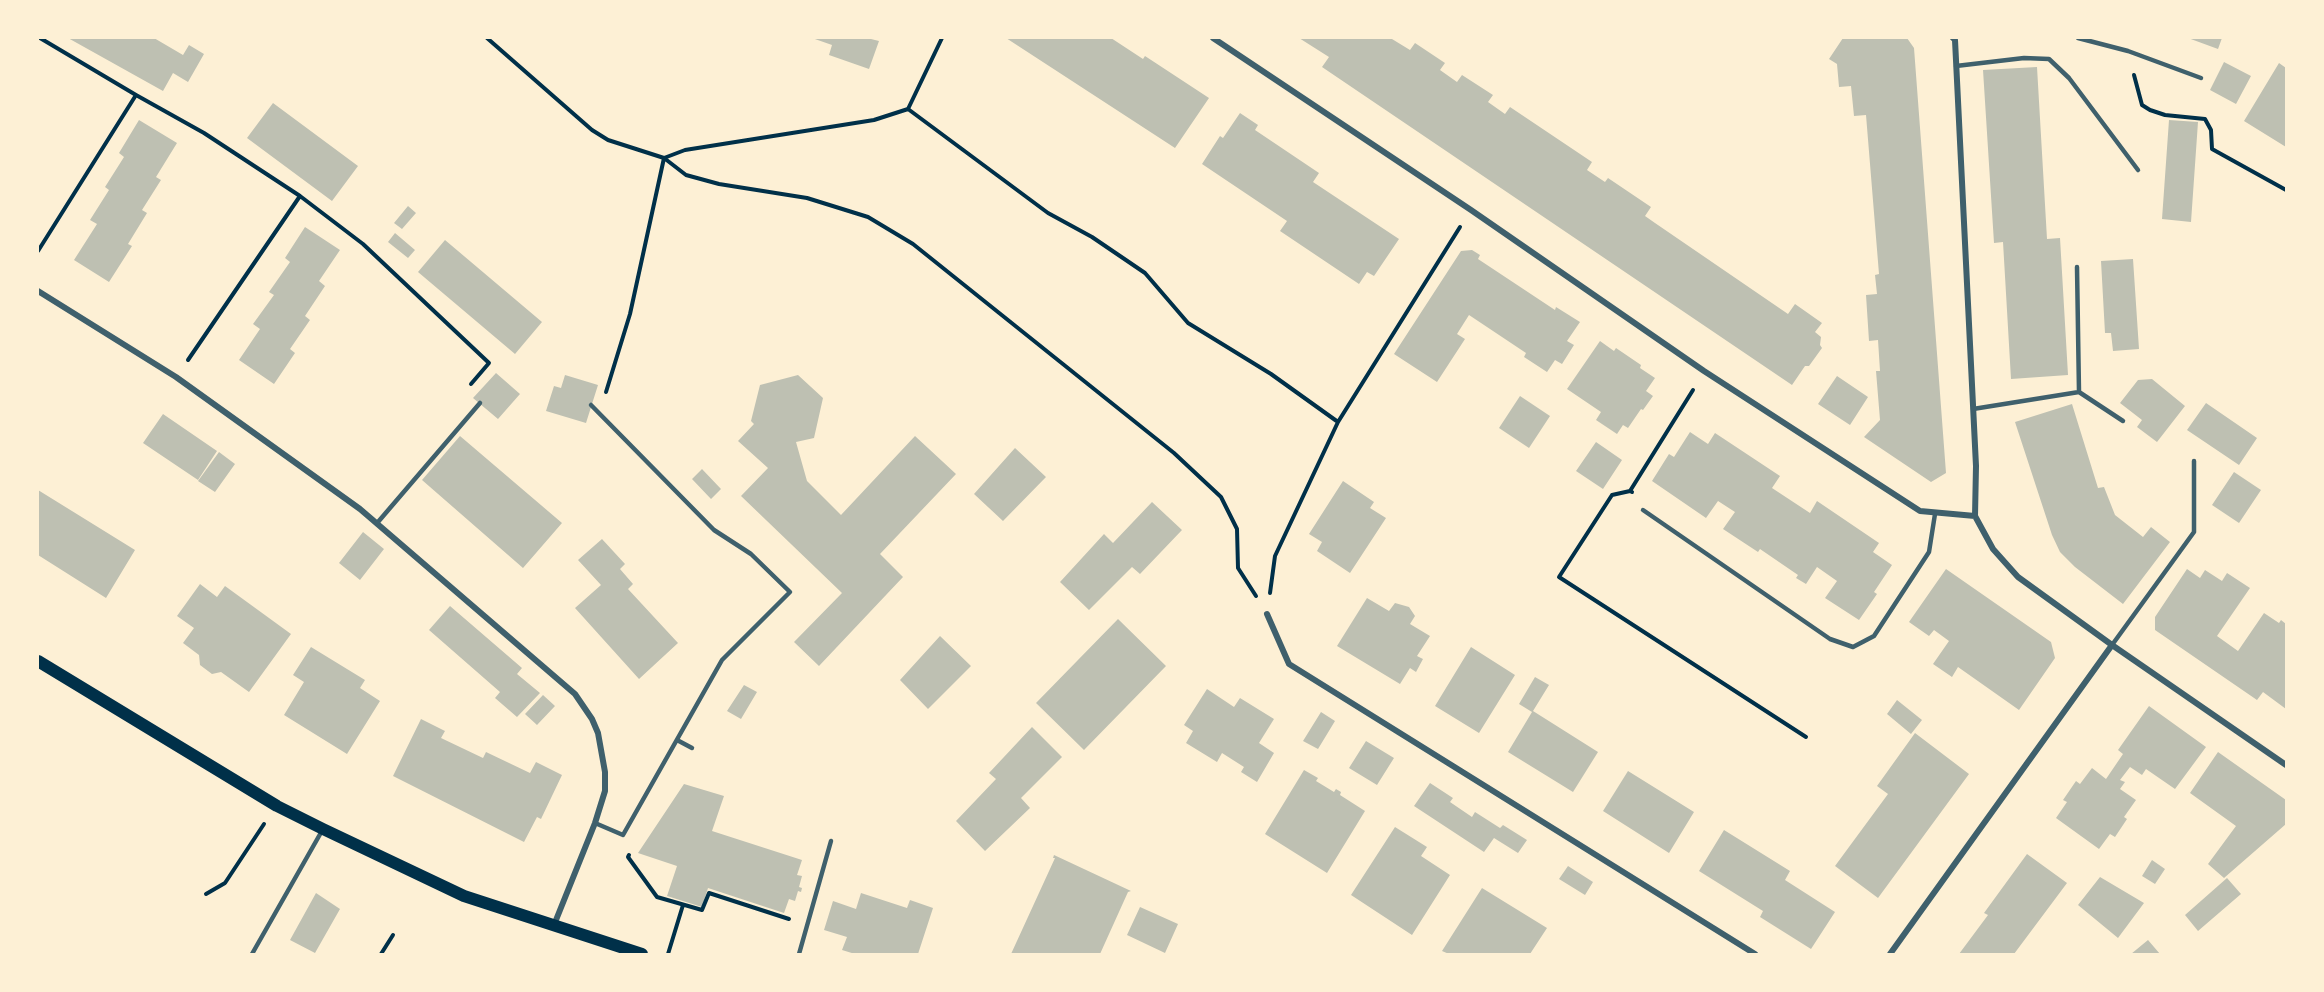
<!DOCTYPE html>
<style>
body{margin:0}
#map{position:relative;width:2324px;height:992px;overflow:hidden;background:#fdf0d5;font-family:Jost,sans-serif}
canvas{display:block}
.frame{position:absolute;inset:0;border:39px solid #fdf0d5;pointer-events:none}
</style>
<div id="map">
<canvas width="2324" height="992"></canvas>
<div class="frame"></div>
</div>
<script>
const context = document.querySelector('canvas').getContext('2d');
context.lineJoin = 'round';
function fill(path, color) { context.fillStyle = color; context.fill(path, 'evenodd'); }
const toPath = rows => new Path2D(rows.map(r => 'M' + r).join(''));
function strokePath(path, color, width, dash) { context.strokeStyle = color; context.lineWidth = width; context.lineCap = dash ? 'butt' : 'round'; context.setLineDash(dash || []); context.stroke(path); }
const building = toPath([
 [68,38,154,38,183,55,189,45,204,54,188,82,173,73,163,91],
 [812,38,867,38,879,41,869,69,829,55,832,45],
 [1006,38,1111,38,1143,59,1145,56,1209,98,1175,148],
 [1299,38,1393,38,1392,39,1410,50,1415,43,1445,63,1440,70,1457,82,1462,75,1493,95,1488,102,1505,114,1510,107,1592,162,1587,170,1605,182,1608,178,1651,207,1645,216,1655,223,1788,314,1795,304,1822,323,1815,332,1821,337,1820,345,1822,348,1809,366,1805,366,1792,385,1322,67,1329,57],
 [1843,38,1907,38,1914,48,1946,473,1931,482,1864,437,1880,420,1876,371,1880,371,1878,340,1869,341,1866,295,1877,294,1875,275,1879,274,1866,115,1854,116,1851,86,1839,87,1837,64,1829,59],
 [2188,38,2222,38,2218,49],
 [2224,62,2251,76,2236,104,2210,90],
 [2279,63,2286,68,2286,147,2244,121],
 [2037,67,2047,239,2060,238,2068,375,2011,379,2003,242,1994,243,1983,70],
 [273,103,358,166,332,201,247,138],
 [1240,113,1258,125,1255,130,1319,173,1313,182,1399,239,1374,276,1367,272,1359,284,1280,231,1287,221,1202,164,1220,136,1223,138],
 [139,120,177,143,156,177,161,180,142,210,147,213,128,244,132,246,109,282,74,260,97,224,90,220,109,190,105,187,124,157,119,153],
 [2169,120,2198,122,2191,222,2162,219],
 [408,206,416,213,402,229,394,223],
 [305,227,340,250,319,281,325,286,305,316,310,320,290,349,295,353,274,384,239,360,260,329,253,324,274,295,269,292,290,262,285,258],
 [395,233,415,250,408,258,388,242],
 [445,240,542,322,515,354,418,272],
 [1472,250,1480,255,1478,259,1555,310,1556,307,1580,322,1567,341,1574,345,1562,364,1555,360,1547,372,1524,357,1526,353,1469,315,1457,334,1465,339,1437,382,1394,354,1461,251],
 [2133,259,2139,349,2113,351,2111,333,2105,333,2101,261],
 [1600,341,1614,351,1616,348,1641,365,1640,368,1655,378,1646,391,1653,396,1643,410,1641,409,1628,428,1623,425,1617,434,1596,420,1601,412,1567,389],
 [496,373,520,394,498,419,473,398],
 [565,375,598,385,586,423,546,411,554,386,561,388],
 [798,375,823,398,814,438,796,442,807,481,841,515,915,436,956,474,880,554,903,577,819,666,794,642,842,593,741,496,768,468,738,441,754,424,751,421,760,385],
 [1837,376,1868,397,1850,425,1818,404],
 [2152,379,2185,406,2157,442,2137,427,2142,420,2120,403,2138,380],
 [1520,396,1550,416,1529,448,1499,428],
 [2206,403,2257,438,2239,465,2187,430],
 [2072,404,2098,488,2104,487,2115,515,2143,537,2151,527,2170,542,2123,604,2075,567,2060,552,2052,535,2015,422],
 [163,414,217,451,198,480,143,443],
 [1690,432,1708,444,1715,433,1780,476,1772,488,1810,513,1817,501,1879,543,1873,552,1892,565,1874,592,1877,594,1859,620,1825,598,1837,581,1817,567,1806,584,1796,578,1798,575,1760,549,1758,552,1723,529,1735,512,1718,501,1706,518,1652,481,1669,454,1674,457],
 [460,436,562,523,523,568,422,480],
 [1596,442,1622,460,1603,489,1576,471],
 [1015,448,1046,477,1003,521,974,494],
 [219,452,235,464,215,492,198,481],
 [702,469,721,489,711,499,692,479],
 [2234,472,2261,490,2239,523,2212,505],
 [1343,481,1374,502,1370,508,1386,518,1350,573,1317,551,1322,542,1309,534],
 [38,490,135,550,106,598,38,555],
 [1152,502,1182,530,1140,574,1132,567,1089,610,1060,582,1104,534,1113,543],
 [363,532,384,549,360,580,339,563],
 [602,539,625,564,620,569,633,584,628,589,678,643,639,679,575,608,601,585,578,560],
 [1946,569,2051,642,2055,658,2019,710,1958,667,1952,677,1933,664,1949,641,1934,630,1929,636,1909,622],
 [2187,569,2200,578,2205,570,2222,581,2227,573,2250,588,2217,636,2238,651,2264,613,2279,623,2281,620,2286,624,2286,709,2263,692,2257,700,2155,630,2155,617],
 [200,584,217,597,225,586,291,634,249,692,221,672,212,674,200,665,199,655,183,643,194,628,177,616],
 [1367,598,1389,611,1395,603,1409,607,1415,616,1410,624,1430,636,1417,656,1423,659,1416,672,1410,668,1400,684,1337,646],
 [450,606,522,668,517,674,540,693,517,717,495,698,500,692,429,630],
 [1118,619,1166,666,1084,750,1036,703],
 [940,636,971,666,928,709,900,680],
 [311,647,365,680,360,688,380,701,347,754,284,715,304,682,293,675],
 [1471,647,1515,675,1479,733,1435,706],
 [1535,677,1549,685,1533,711,1598,752,1573,792,1508,752,1532,712,1519,704],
 [744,685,757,692,741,719,727,711],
 [1207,689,1234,707,1240,698,1274,719,1259,743,1274,753,1257,782,1241,772,1244,767,1222,753,1217,762,1186,743,1193,731,1184,725],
 [543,695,555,706,537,725,525,714],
 [1897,700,1922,720,1911,734,1887,714],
 [2149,706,2206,747,2175,789,2146,769,2142,775,2130,767,2120,780,2125,782,2120,789,2136,800,2124,817,2127,819,2115,837,2110,834,2099,849,2056,818,2067,802,2063,800,2076,781,2080,784,2092,768,2106,779,2123,754,2118,750],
 [1321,712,1335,721,1318,749,1303,741],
 [421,719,445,731,441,738,483,758,486,752,530,773,536,762,562,775,541,819,537,817,524,842,393,776],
 [1032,727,1062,757,1021,798,1030,808,985,851,956,821,996,779,989,773],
 [1915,733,1969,774,1878,898,1835,866,1888,794,1877,786],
 [1366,741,1394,758,1377,785,1349,768],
 [2218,752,2286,800,2286,824,2224,878,2208,864,2236,826,2190,793],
 [1304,770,1318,778,1316,781,1334,792,1336,789,1341,792,1340,795,1365,811,1327,873,1265,834],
 [1628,771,1694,812,1669,853,1603,811],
 [1430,783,1453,798,1450,802,1472,817,1475,812,1500,828,1503,825,1527,840,1518,853,1494,838,1484,852,1414,806],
 [684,784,724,796,712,831,802,860,797,875,802,876,799,887,802,888,801,892,798,891,795,901,789,899,784,913,708,888,702,907,667,896,677,866,638,853],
 [1395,827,1427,847,1421,856,1450,875,1412,935,1351,895],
 [1724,830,1790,871,1785,880,1835,912,1811,949,1760,917,1763,911,1699,871],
 [2027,854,2067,883,2014,954,1959,954,1988,915,1984,913],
 [1054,855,1131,891,1128,892,1100,954,1011,954,1055,858,1053,858],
 [2152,860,2165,869,2155,884,2142,876],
 [1568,866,1593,882,1585,895,1559,879],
 [2100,877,2144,903,2118,938,2078,905],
 [2227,878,2241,894,2198,931,2185,915],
 [1482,888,1547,928,1530,954,1449,954,1442,951],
 [316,893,340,909,315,953,290,940],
 [861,893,907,908,910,900,933,908,918,954,855,954,842,950,847,937,824,930,833,901,856,909],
 [1140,907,1178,924,1165,953,1127,935],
 [2148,940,2160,954,2131,954]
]);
const path = toPath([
 [40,38,136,95,204,133,300,196,188,360],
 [487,38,592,130,608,140,664,158,685,150,874,120,908,109],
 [942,38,908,109,1048,213,1092,237,1145,273,1188,323,1271,374,1338,422],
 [2134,75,2142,105,2150,110,2165,115,2205,119,2211,130,2212,149,2286,190],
 [300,196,363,244,489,363,471,384],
 [38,251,136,95],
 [606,392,630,314,664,158,686,175,719,184,807,198,868,217,913,244,1174,453,1221,497,1237,529,1238,568,1256,596],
 [1630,491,1612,495,1559,577,1806,737],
 [1632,492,1630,491,1693,390],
 [1270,593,1275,556,1338,422,1460,227],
 [629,855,628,857,657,897,702,910,709,893,789,919],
 [206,894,225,883,264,824],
 [381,954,393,935],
 [668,954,683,905]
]);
const service = toPath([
 [2078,38,2128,51,2201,78],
 [1956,66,2024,58,2049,59,2069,78,2138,170],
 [2077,267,2079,392],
 [591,405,714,530,751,554,790,592,722,660,623,835,595,823],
 [1973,409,2079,392,2123,421],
 [1643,510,1830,639,1853,647,1874,636,1929,552,1935,514],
 [378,522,480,403],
 [2112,645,2194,532,2194,461],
 [677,740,692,748],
 [252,954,323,829],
 [799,954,831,841]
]);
const minor = toPath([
 [1213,38,1471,210,1704,371,1920,511,1975,516],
 [1953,38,1955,40,1976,466,1975,516,1993,549,2018,577,2112,645,2286,765],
 [38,291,176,377,360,509,575,694,592,719,598,733,605,772,605,791,595,823,554,925],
 [1267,614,1289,664,1755,954],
 [1890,954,2112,645]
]);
const secondary = toPath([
 [38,661,277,806,323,829,464,896,642,954]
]);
fill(building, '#bec0b2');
strokePath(path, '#003049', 4);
strokePath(service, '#3f606c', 4.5);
strokePath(minor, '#3f606c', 6);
strokePath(secondary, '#003049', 12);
</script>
